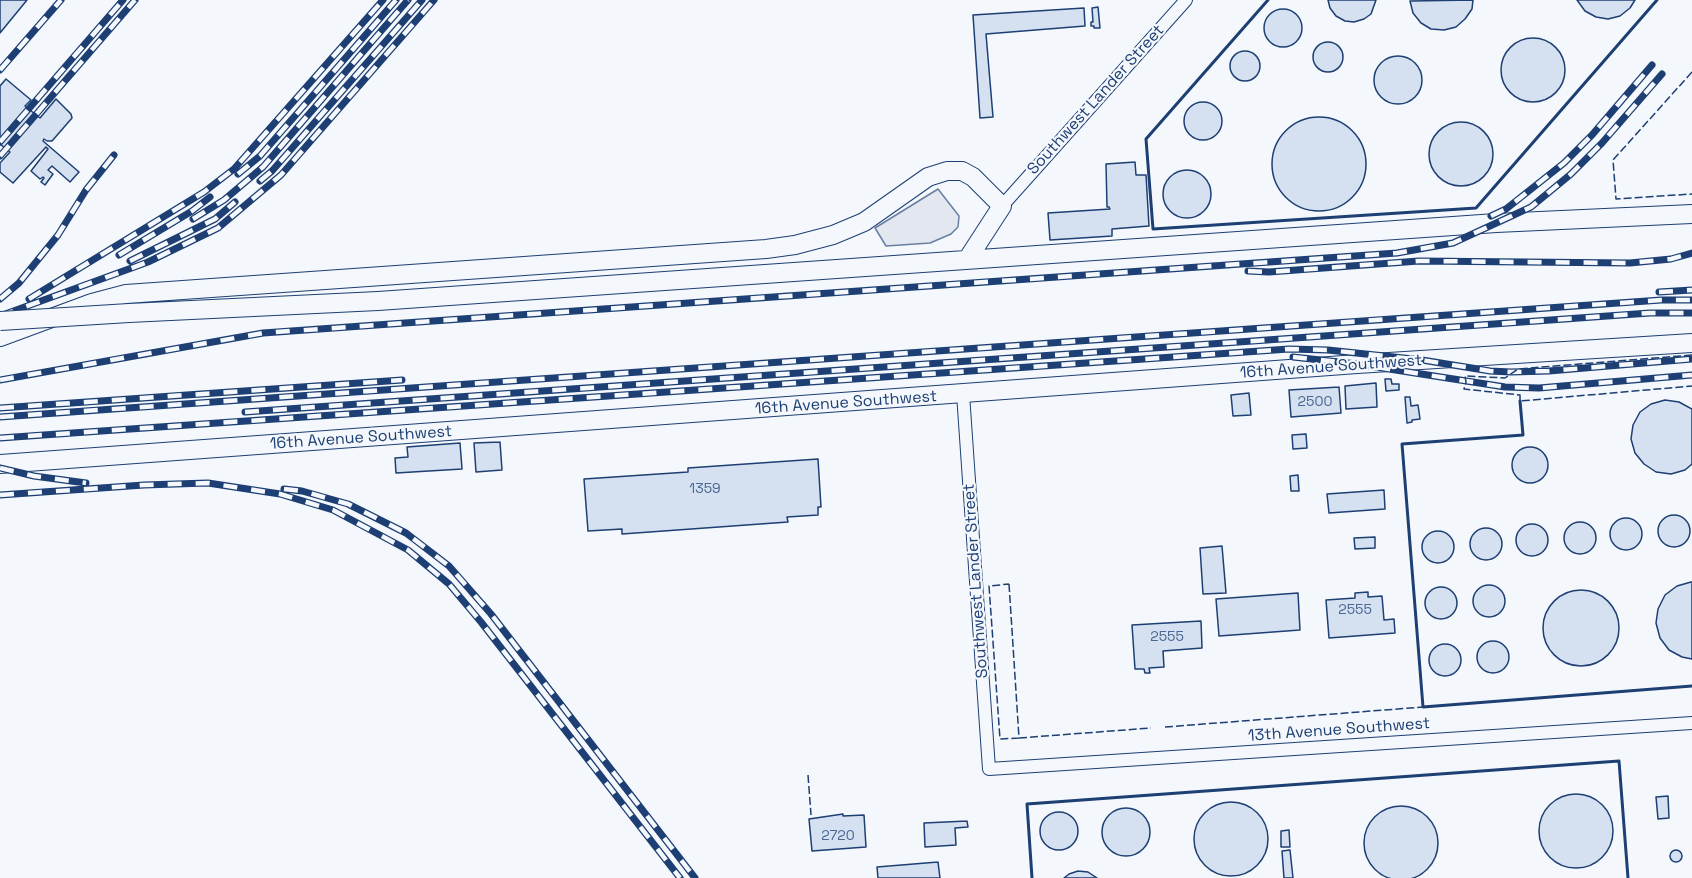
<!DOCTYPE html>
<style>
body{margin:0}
canvas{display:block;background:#f4f7fb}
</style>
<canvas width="1692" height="878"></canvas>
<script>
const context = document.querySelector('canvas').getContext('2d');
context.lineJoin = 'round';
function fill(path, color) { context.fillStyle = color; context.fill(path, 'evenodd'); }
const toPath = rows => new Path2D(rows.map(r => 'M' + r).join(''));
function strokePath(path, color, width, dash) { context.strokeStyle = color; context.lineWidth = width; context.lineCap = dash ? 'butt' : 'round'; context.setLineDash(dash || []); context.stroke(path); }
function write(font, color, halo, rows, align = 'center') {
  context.font = font + ' "Space Grotesk",sans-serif'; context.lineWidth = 4.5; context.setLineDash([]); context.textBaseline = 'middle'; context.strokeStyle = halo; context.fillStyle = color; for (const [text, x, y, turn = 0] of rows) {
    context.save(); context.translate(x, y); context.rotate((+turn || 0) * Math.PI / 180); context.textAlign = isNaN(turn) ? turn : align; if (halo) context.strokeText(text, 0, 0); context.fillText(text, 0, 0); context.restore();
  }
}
const parking = toPath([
 [938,189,959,216,958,227,951,234,930,243,886,246,875,228,938,189]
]);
const building = toPath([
 [0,0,27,0,0,33,0,0],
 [1328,0,1376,0,1371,14,1364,19,1354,22,1345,21,1336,16,1330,8,1328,0],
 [1473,0,1472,9,1465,19,1456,27,1444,30,1431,29,1421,23,1413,13,1410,1,1473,0],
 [1577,0,1635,0,1630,8,1620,16,1608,19,1596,17,1585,11,1577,0],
 [1098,7,1100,28,1094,28,1094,26,1091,26,1091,22,1093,22,1092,8,1098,7],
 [1084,8,1085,26,986,34,993,117,980,118,973,15,1084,8],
 '1264 28a19 19 0 1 1 38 0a19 19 0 1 1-38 0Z',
 '1501 70a32 32 0 1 1 64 0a32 32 0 1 1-64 0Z',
 '1313 57a15 15 0 1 1 30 0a15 15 0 1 1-30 0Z',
 '1230 66a15 15 0 1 1 30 0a15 15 0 1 1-30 0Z',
 '1374 80a24 24 0 1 1 48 0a24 24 0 1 1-48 0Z',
 [6,79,31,100,25,106,40,118,56,99,71,114,72,118,52,141,47,141,44,139,43,141,79,172,70,182,52,166,48,170,53,174,45,185,41,182,44,178,43,177,40,179,31,171,48,149,46,147,13,183,0,172,0,163,10,152,0,144,0,86,6,79],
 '1184 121a19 19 0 1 1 38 0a19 19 0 1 1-38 0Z',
 '1272 164a47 47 0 1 1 94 0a47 47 0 1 1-94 0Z',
 '1429 154a32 32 0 1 1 64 0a32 32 0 1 1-64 0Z',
 [1135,162,1136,175,1146,175,1149,226,1112,229,1112,236,1050,240,1048,213,1110,209,1109,207,1107,207,1106,164,1135,162],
 '1163 194a24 24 0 1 1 48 0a24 24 0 1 1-48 0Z',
 [1385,379,1391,379,1392,384,1399,384,1399,390,1386,391,1385,379],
 [1376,383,1377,407,1346,409,1345,386,1376,383],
 [1339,387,1341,413,1291,417,1289,390,1339,387],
 [1249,393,1251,415,1233,416,1231,395,1249,393],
 [1405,397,1410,397,1411,406,1418,405,1420,419,1412,420,1412,422,1407,423,1405,397],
 [1665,400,1679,402,1692,409,1692,464,1685,470,1671,474,1656,472,1644,464,1635,453,1631,439,1633,425,1640,412,1651,404,1665,400],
 [1306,434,1307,448,1293,449,1292,435,1306,434],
 [500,442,502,470,476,472,474,443,500,442],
 [460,443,462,469,396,473,395,458,408,457,407,447,460,443],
 '1512 465a18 18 0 1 1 36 0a18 18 0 1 1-36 0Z',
 [818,459,821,507,818,507,818,515,787,517,788,522,622,534,622,529,588,531,584,479,688,472,688,468,818,459],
 [1298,475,1299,491,1291,491,1290,476,1298,475],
 [1384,490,1385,509,1329,513,1327,494,1384,490],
 '1658 531a16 16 0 1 1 32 0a16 16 0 1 1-32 0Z',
 '1610 534a16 16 0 1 1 32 0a16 16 0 1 1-32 0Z',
 '1564 538a16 16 0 1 1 32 0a16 16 0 1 1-32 0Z',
 '1516 540a16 16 0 1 1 32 0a16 16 0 1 1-32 0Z',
 '1470 544a16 16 0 1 1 32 0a16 16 0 1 1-32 0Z',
 '1422 547a16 16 0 1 1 32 0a16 16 0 1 1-32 0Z',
 [1375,537,1375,548,1355,549,1354,538,1375,537],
 [1222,546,1226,593,1203,594,1200,548,1222,546],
 [1691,582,1692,582,1692,659,1682,657,1669,650,1660,638,1656,623,1658,609,1665,595,1677,586,1691,582],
 '1473 601a16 16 0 1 1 32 0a16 16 0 1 1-32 0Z',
 '1425 603a16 16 0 1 1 32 0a16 16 0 1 1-32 0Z',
 '1543 628a38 38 0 1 1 76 0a38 38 0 1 1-76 0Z',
 [1368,592,1368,597,1382,596,1384,620,1394,619,1395,633,1329,638,1326,600,1355,598,1355,593,1368,592],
 [1298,593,1300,630,1219,636,1216,599,1298,593],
 [1201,621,1202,648,1163,651,1164,667,1149,668,1150,673,1145,673,1144,669,1135,669,1132,625,1201,621],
 '1477 657a16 16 0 1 1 32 0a16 16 0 1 1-32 0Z',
 '1429 660a16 16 0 1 1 32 0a16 16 0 1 1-32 0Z',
 '1539 831a37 37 0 1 1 74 0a37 37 0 1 1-74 0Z',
 [1668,796,1669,818,1658,819,1656,797,1668,796],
 '1194 839a37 37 0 1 1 74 0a37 37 0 1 1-74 0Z',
 '1364 843a37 37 0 1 1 74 0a37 37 0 1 1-74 0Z',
 '1102 832a24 24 0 1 1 48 0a24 24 0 1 1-48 0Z',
 '1040 831a19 19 0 1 1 38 0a19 19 0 1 1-38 0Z',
 [843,814,843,816,864,815,866,847,812,851,809,819,843,814],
 [967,821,968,827,955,828,956,845,925,847,924,823,967,821],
 [1289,830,1290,847,1281,847,1281,831,1289,830],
 '1670 856a6 6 0 1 1 12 0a6 6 0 1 1-12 0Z',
 [1290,850,1293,878,1284,878,1282,851,1290,850],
 [938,862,940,878,878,878,877,867,938,862],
 [1078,871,1088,872,1097,878,1064,878,1069,874,1078,871]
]);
const street = toPath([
 [1002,206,1186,0],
 [963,394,989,769,1692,723]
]);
const secondary = toPath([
 [129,313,378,301,1496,223,1692,214],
 [0,337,92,303,126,294,766,249,795,245,833,235,864,222,928,177,947,171,962,171,973,177,1002,206,967,260],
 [0,464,1357,364,1692,343]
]);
const rail = toPath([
 [0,70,61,0],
 [0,142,123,0],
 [0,156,135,0],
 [238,174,260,156,396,0],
 [260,181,272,171,422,0],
 [1491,216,1506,209,1564,163,1592,135,1652,65],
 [193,219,224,200,263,167,408,0],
 [119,255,192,211,210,197],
 [130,261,215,219,235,202],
 [1248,271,1269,272,1419,261,1630,263,1671,259,1692,253],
 [1659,292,1692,290],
 [0,299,19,283,58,235,86,190,114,155],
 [29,299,204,192,234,169,383,0],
 [0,316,148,262,218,228,281,175,434,0],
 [1293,357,1357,364,1505,387,1539,388,1692,375],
 [0,380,263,333,1397,253,1453,243,1531,207,1571,174,1602,143,1662,74],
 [0,408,402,380],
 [245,412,1650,313,1692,313],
 [0,417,1661,300,1692,300],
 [0,438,1289,349,1328,350,1422,360,1490,371,1511,372,1549,371,1692,359],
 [0,468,34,476,86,483],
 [284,489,302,491,348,504,406,533,449,566,491,614,695,878],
 [0,495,144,485,208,483,280,494,333,510,408,550,449,584,481,622,680,878]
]);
const secondaryBridge = toPath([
 [0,321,129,313]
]);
const fence = toPath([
 [1692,72,1613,160,1616,199,1692,194],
 [1692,355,1518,369,1505,378,1465,376,1466,382,1464,389,1520,395,1520,401,1692,386],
 [1009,584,1019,738,1000,739,989,586,1009,584],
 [1165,727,1423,707],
 [1019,738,1151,728],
 [808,775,811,815]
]);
const wall = toPath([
 [1268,0,1146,139,1153,229,1476,208,1657,0],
 [1520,401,1523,435,1402,444,1423,707,1692,686],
 [1032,878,1027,804,1619,761,1628,878]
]);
const numberNames = [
 ["2500",1315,402],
 ["1359",705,489],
 ["2555",1355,610],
 ["2555",1167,637],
 ["2720",838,836]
];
const streetNames = [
 ["Southwest Lander Street",1096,100,-48],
 ["16th Avenue Southwest",1331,367,-4],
 ["16th Avenue Southwest",846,403,-4],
 ["16th Avenue Southwest",361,438,-4],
 ["Southwest Lander Street",976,581,-94],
 ["13th Avenue Southwest",1339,730,-4]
];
fill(parking, '#e3e8f0');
strokePath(parking, '#687fa3', 1.5);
fill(building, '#d5e0f0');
strokePath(building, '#1d3f73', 1.5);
strokePath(street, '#1d3f73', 14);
strokePath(secondary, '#1d3f73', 20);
strokePath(street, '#f4f7fb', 12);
strokePath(secondary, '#f4f7fb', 18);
strokePath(rail, '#1d3f73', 7);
strokePath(rail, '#f4f7fb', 4.5, [14]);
strokePath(secondaryBridge, '#1d3f73', 20, []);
strokePath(secondaryBridge, '#f4f7fb', 18);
strokePath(fence, '#1d3f73', 1.5, [8, 3]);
strokePath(wall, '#1d3f73', 3);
write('14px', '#4b6792', null, numberNames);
write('16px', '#1d3f73', '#f4f7fb', streetNames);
</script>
